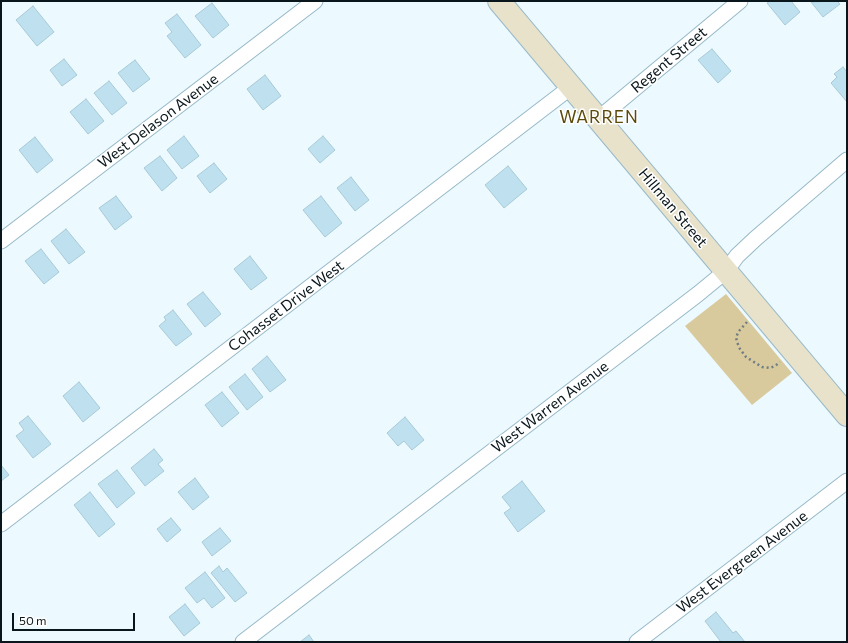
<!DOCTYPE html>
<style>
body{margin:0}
#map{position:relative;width:848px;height:643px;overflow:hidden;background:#ecf9ff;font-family:Commissioner,sans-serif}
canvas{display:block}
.frame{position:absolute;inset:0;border:2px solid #09161b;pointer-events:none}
.scale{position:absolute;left:12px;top:613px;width:123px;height:18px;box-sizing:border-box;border:2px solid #09161b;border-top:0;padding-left:5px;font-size:12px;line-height:14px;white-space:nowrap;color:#09161b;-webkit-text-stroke:3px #fff;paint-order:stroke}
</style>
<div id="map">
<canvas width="848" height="643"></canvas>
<div class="frame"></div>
<div class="scale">50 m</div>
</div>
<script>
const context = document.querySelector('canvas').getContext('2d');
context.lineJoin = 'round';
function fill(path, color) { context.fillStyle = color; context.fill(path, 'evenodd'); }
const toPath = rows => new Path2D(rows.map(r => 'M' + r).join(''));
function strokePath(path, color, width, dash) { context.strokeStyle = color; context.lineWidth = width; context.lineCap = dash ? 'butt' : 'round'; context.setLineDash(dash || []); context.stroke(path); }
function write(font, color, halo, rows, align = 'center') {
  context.font = font + ' Commissioner,sans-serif'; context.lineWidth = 3; context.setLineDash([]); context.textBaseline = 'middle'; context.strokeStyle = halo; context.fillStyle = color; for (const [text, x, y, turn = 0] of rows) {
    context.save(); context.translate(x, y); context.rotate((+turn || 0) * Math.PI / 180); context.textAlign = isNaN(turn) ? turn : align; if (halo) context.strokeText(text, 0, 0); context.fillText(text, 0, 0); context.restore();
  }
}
const green = toPath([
 [726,294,792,373,752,405,685,326]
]);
const building = toPath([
 [770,1,791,1,800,12,785,25,767,3,770,1],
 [837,1,840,4,823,17,811,2,837,1],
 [212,3,229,25,213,38,195,16,212,3],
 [33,6,54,32,37,46,16,20,33,6],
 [177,14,201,45,185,58,167,36,172,32,165,23,177,14],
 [712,49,731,71,718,83,698,60,712,49],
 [64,59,77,75,62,86,50,70,64,59],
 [135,60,150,79,133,92,118,73,135,60],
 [843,67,847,72,847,102,831,83,837,77,834,74,843,67],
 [265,75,281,96,263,110,247,89,265,75],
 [109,81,127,103,112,115,94,93,109,81],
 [86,99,104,121,88,134,70,112,86,99],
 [184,136,199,156,182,169,167,150,184,136],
 [323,136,335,150,320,163,308,149,323,136],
 [35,137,53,160,37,173,19,150,35,137],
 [160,156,177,178,162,191,144,168,160,156],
 [214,163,227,179,210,193,197,176,214,163],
 [508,166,527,189,504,208,485,185,508,166],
 [351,177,369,200,355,211,337,188,351,177],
 [116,196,132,217,115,230,99,208,116,196],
 [321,196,342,223,325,237,303,210,321,196],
 [66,229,85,252,69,264,51,241,66,229],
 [41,249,59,272,44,284,25,261,41,249],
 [250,256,267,278,251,290,234,269,250,256],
 [203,292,221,314,205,327,187,304,203,292],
 [173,310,192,334,176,346,159,326,166,320,164,317,173,310],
 [267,356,286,380,270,392,252,369,267,356],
 [245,374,263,397,247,410,229,387,245,374],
 [79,382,100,408,83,422,63,396,79,382],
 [222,392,239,413,222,427,205,405,222,392],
 [28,416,51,444,33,458,16,436,24,430,19,423,28,416],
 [405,417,424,440,412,450,404,441,398,446,387,433,405,417],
 [154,449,163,460,158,464,164,471,145,486,131,468,154,449],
 [1,465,9,475,1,481,1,465],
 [117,470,135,493,117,508,98,484,117,470],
 [195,478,209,497,193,510,178,492,195,478],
 [522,481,545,511,518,532,504,513,511,508,502,497,522,481],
 [90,492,115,524,99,537,74,505,90,492],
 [171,518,181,530,167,542,157,529,171,518],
 [220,528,231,541,212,556,202,542,220,528],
 [219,566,223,572,227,568,247,593,235,602,211,573,219,566],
 [205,572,225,598,212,608,204,598,197,603,185,588,205,572],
 [185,604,200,623,184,636,169,617,185,604],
 [716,612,733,633,736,631,745,642,721,642,705,621,716,612],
 [309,635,314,642,300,642,309,635]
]);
const path = toPath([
 [747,322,739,331,736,337,737,342,740,349,746,357,762,367,770,368,775,366,780,362]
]);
const street = toPath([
 [598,119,740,1],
 [1,241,315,1],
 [1,524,571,87],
 [243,642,698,294,726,271,737,256,755,239,847,160],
 [637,642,847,481]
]);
const secondary = toPath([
 [499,1,847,415]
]);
const streetNames = [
 ["Regent Street",669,60,-40],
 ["West Delason Avenue",158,121,-37],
 ["Hillman Street",673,208,50],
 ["Cohasset Drive West",286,306,-37],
 ["West Warren Avenue",550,407,-37],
 ["West Evergreen Avenue",742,562,-37]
];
const quarterNames = [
 ["WARREN",599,117]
];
fill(green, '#d8ca9d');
fill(building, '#bfe1ef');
strokePath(building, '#a7c9d6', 1);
strokePath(street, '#98b9c7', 17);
strokePath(secondary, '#98b9c7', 24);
strokePath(path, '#717e83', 2.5, [2, 3]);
strokePath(street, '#fff', 15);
strokePath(secondary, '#e8e2cb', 22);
write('15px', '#09161b', '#fff', streetNames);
context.letterSpacing = '1px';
write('17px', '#5b4a0a', '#fff', quarterNames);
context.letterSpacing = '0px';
</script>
